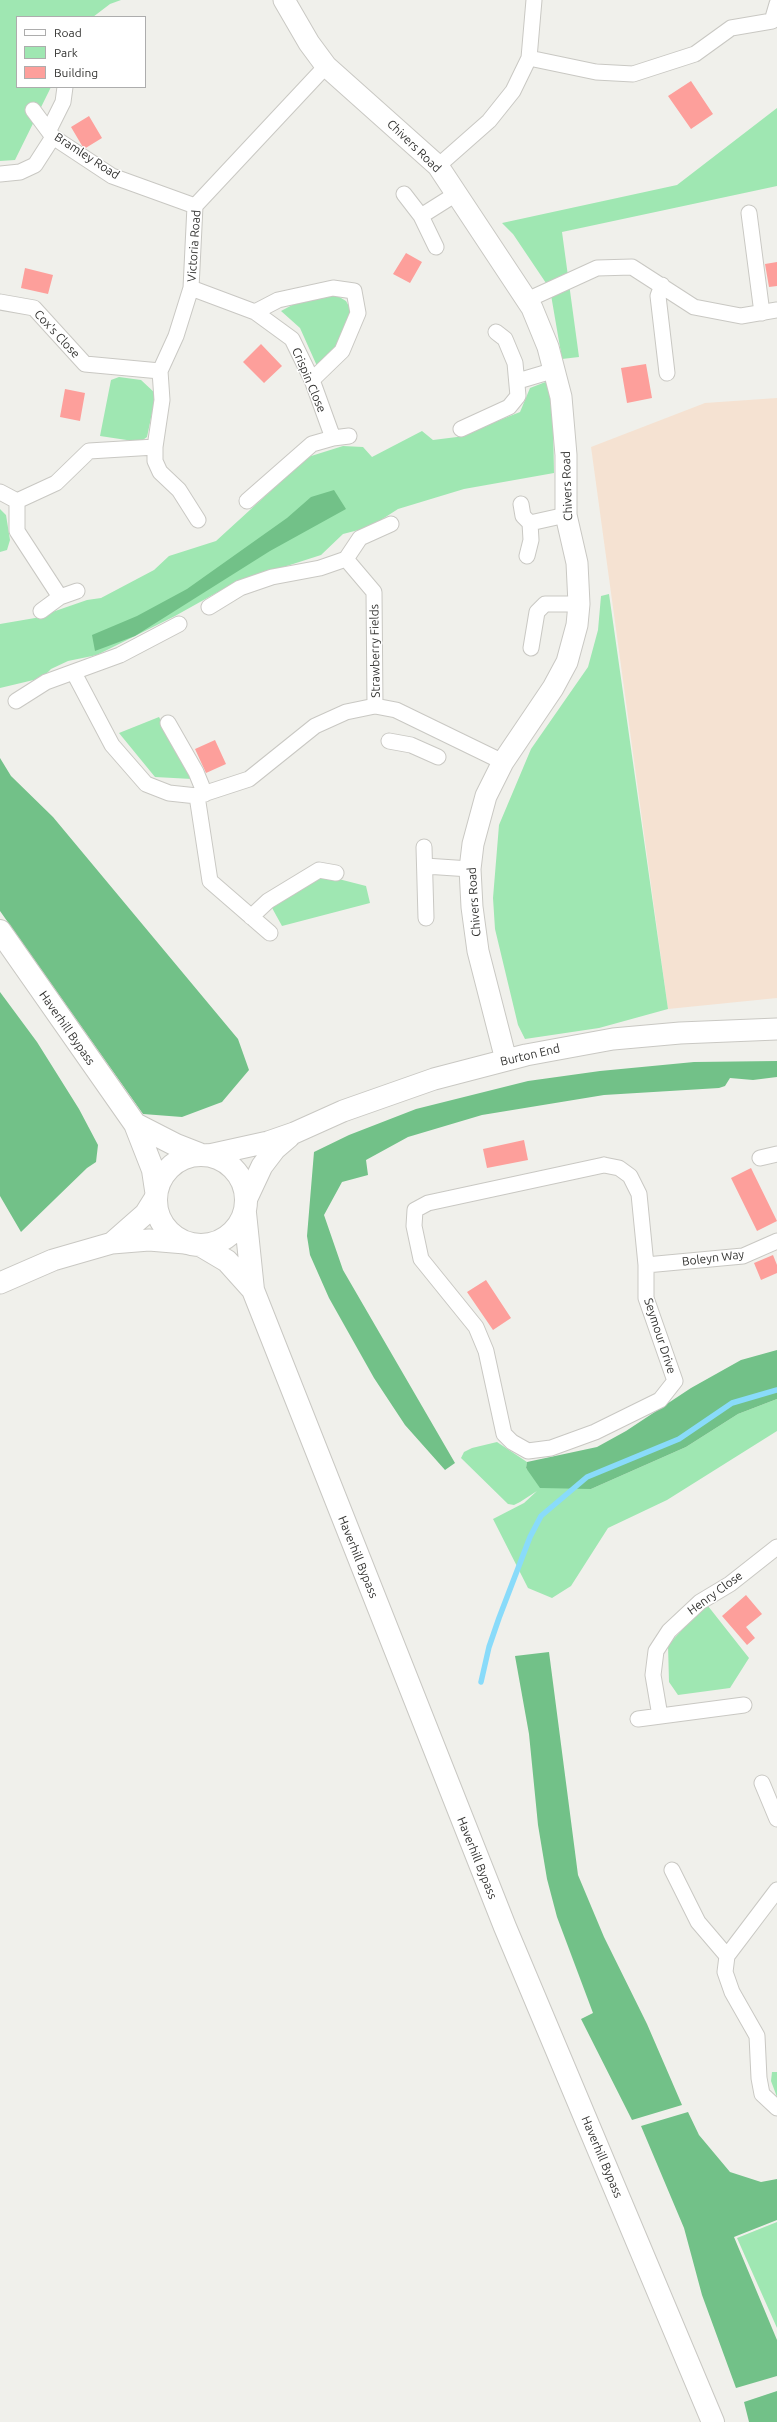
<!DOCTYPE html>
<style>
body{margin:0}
#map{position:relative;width:777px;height:2422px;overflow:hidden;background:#f0f0eb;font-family:Ubuntu,sans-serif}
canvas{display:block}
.legend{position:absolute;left:16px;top:16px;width:130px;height:72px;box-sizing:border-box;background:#fff;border:1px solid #adadad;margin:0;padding:5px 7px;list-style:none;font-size:12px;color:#333331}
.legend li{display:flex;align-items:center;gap:8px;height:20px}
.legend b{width:20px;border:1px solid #adadad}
</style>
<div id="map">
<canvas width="777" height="2422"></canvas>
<ul class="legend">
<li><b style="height:5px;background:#fff"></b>Road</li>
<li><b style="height:11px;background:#9fe7b2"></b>Park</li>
<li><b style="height:11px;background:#fd9f9b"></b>Building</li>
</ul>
</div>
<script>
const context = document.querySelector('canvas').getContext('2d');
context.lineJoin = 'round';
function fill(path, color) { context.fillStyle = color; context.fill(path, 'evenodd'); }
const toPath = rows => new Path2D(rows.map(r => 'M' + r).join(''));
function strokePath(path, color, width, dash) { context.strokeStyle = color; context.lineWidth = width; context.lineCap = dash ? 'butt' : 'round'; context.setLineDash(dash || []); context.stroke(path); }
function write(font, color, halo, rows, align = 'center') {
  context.font = font + ' Ubuntu,sans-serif'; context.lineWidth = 3; context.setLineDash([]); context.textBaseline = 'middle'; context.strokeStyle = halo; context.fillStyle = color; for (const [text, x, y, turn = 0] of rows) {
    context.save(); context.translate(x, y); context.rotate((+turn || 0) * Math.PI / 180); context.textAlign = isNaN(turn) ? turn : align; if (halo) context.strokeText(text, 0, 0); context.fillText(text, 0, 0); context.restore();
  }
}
const education = toPath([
 [777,398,777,998,668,1009,591,447,705,403]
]);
const green = toPath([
 [0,0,121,0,110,4,93,17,17,17,17,87,51,87,15,160,0,161],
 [777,108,777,186,562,232,579,357,562,359,550,289,513,234,502,223,677,185],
 [336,295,346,301,351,310,348,323,336,347,317,366,300,328,281,311,296,303],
 [119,377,141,380,156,394,147,437,140,442,100,436,111,380],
 [548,381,553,423,554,473,464,489,398,509,370,527,343,534,321,555,234,583,175,616,97,655,68,661,51,669,42,678,0,688,0,624,35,618,87,600,101,598,154,570,169,556,216,541,308,457,343,446,363,447,372,457,422,431,433,440,457,437,520,412,530,388],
 [0,509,6,515,10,540,7,550,0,552],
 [609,594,668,1009,599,1028,525,1039,518,1025,495,929,493,898,499,825,531,749,588,667,598,630,601,596],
 [159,717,192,779,155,777,119,733],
 [323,875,366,886,370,903,282,926,271,906],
 [777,1399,777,1431,667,1500,608,1528,571,1586,552,1598,528,1588,493,1519,524,1503,537,1491,520,1502,514,1505,508,1504,461,1458,464,1452,472,1448,497,1442,527,1462,526,1469,591,1489,686,1447,738,1414],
 [708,1606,749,1658,730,1688,678,1695,669,1682,668,1645,698,1613],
 [772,2072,777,2072,777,2097,771,2081],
 [777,2222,777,2328,737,2238]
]);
const forest = toPath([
 [334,490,346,509,270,551,135,636,95,651,92,635,137,616,187,589,287,518,311,497],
 [0,758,11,776,53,817,238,1039,249,1070,222,1102,182,1117,143,1114,0,911],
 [0,992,37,1042,79,1109,98,1145,96,1162,87,1168,21,1232,0,1196],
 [777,1061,777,1077,753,1080,730,1078,725,1086,719,1088,604,1095,482,1115,408,1137,366,1160,368,1175,342,1182,324,1215,343,1270,455,1463,445,1470,405,1425,374,1378,329,1298,310,1255,307,1236,314,1152,349,1135,416,1109,528,1081,600,1071,694,1062],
 [777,1350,777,1399,738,1414,686,1447,591,1489,540,1488,526,1468,527,1462,597,1447,626,1431,691,1388,741,1360],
 [549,1652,578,1875,604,1937,647,2024,682,2105,632,2120,581,2019,593,2013,557,1917,547,1879,538,1825,529,1734,515,1656],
 [688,2112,699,2135,730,2172,761,2182,777,2179,777,2220,734,2237,777,2340,777,2376,736,2388,702,2295,684,2228,641,2126],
 [777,2391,777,2422,749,2422,744,2402]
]);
const stream = toPath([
 [481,1682,489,1647,499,1618,530,1537,541,1516,587,1477,679,1439,732,1403,777,1390]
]);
const building = toPath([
 [691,81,713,114,691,129,668,96],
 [89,116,102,138,84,149,71,127],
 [406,253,422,262,410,283,393,274],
 [777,262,777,286,769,287,765,264],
 [25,268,53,275,48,294,21,288],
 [261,344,282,366,264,383,243,362],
 [646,364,652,398,627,403,621,368],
 [65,389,85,393,80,421,60,417],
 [215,740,226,764,206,773,195,749],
 [524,1140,528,1160,487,1168,483,1149],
 [751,1168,777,1221,757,1231,731,1178],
 [773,1255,777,1265,777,1273,761,1280,754,1263],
 [486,1280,511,1318,493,1330,467,1292],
 [746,1595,762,1614,746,1627,755,1638,747,1645,722,1616]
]);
const street = toPath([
 [529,58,596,72,633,74,695,54,731,28,772,21,777,4],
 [33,110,53,137,112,176,195,206],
 [49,130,63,102,65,87],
 [438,166,489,121,513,91,529,58,534,0],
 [0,174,20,172,35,165,53,137],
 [404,194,421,216,436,247],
 [749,213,762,313],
 [421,216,456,194],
 [662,285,658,296,667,373],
 [191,288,255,312,292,339,312,380,333,438],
 [527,300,597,268,632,267,694,307,741,316,777,310],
 [0,302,34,308,85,364,160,371],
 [255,312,278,300,333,288,354,291,358,313,342,351,312,380],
 [518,381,555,370],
 [461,429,509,407,518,396,515,363,505,339,496,332],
 [155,447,155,461,160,472,179,490,198,520],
 [0,492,17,501],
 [247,501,312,444,333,438,349,436],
 [521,504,523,516,530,523,531,540,527,556],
 [530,523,566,515],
 [346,559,374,592,375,706,396,710,503,762],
 [60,597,17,531,17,501,56,483,89,451,155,447,162,400,160,371,176,336,191,288,195,206,326,66],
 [209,607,240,588,272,577,320,568,346,559,360,538,391,524],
 [41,611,60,597,77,591],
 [531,648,537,612,545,604,579,604],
 [74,673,112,745,146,784,169,793,197,796,249,779,315,726,346,712,375,706],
 [16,701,46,682,120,655,179,624],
 [168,723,196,772,205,794],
 [389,741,411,745,438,757],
 [197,796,210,881,270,933],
 [424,847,426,918],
 [425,866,470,869],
 [251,917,268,901,319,870,336,873],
 [760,1158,777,1154],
 [604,1165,619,1168,630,1176,639,1194,646,1265,646,1298,675,1381,660,1400,595,1432,551,1448,528,1451,512,1442,504,1434,486,1351,476,1327,421,1259,414,1226,415,1210,428,1203,604,1165],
 [646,1265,743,1256,777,1241],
 [660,1716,653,1675,656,1651,669,1631,700,1602,730,1584,777,1547],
 [638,1719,744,1705],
 [762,1783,777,1819],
 [672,1870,698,1922,727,1956],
 [777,1890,727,1956,725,1972,732,1992,757,2036,759,2078,762,2094,777,2108]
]);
const secondary = toPath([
 [284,0,309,43,326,66,438,166,532,308,548,347,561,397,566,455,566,515,577,563,579,604,577,625,567,662,553,688,503,762,486,796,473,844,470,869,472,907,478,951,506,1060],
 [209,1155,268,1142,294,1133,343,1111,434,1079,526,1055,613,1039,680,1033,777,1029],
 [247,1198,262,1166,275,1149,289,1137],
 [112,1243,145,1214,155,1198],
 [0,1283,53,1260,112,1243,149,1240,185,1243]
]);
const primary = toPath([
 [0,931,135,1124,153,1170,156,1190],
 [135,1124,176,1145,199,1154],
 '156 1200a45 45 0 1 1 90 0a45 45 0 1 1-90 0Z',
 [245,1213,253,1290,505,1927,713,2422],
 [200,1245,227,1261,253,1290]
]);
const streetNames = [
 ["Chivers Road",414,146,44],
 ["Bramley Road",87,156,33],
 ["Victoria Road",194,246,-86],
 ["Cox's Close",57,334,47],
 ["Crispin Close",309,380,67],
 ["Chivers Road",567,486,-92],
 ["Strawberry Fields",375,651,-91],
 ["Chivers Road",474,902,-94],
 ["Haverhill Bypass",67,1028,55],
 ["Burton End",530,1055,-13],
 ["Boleyn Way",713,1258,-7],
 ["Seymour Drive",660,1336,72],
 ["Haverhill Bypass",358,1557,68],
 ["Henry Close",715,1593,-36],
 ["Haverhill Bypass",477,1858,68],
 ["Haverhill Bypass",602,2157,67]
];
fill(education, '#f5e2d2');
fill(green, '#9fe7b2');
fill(forest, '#72c188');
strokePath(stream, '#89dbfa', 5.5);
fill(building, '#fd9f9b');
strokePath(street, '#c9c8c3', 17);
strokePath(secondary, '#c9c8c3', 23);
strokePath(primary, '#c9c8c3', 24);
strokePath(street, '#fff', 15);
strokePath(secondary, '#fff', 21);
strokePath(primary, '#fff', 22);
write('12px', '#333331', '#fff', streetNames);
</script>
